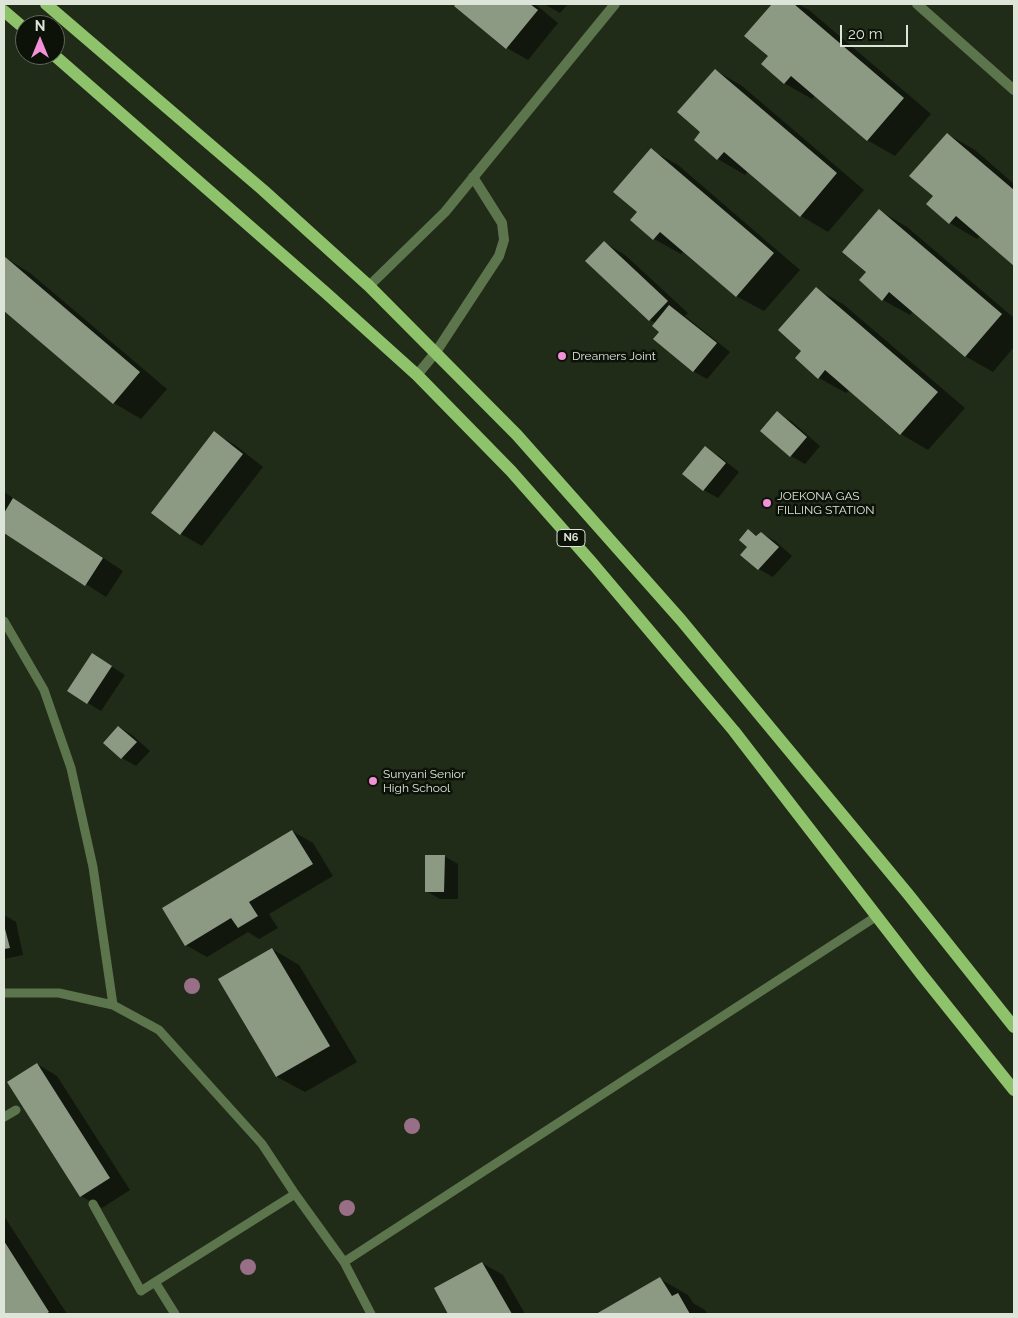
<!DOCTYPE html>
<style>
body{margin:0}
#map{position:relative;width:1018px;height:1318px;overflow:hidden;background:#202b18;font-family:Raleway,sans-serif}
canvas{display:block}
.frame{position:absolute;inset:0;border:5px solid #dde5d8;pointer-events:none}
.north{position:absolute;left:15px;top:15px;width:50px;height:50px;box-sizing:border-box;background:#0d1209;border:1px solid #60665c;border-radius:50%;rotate:0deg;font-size:14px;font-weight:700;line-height:20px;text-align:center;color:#dde5d8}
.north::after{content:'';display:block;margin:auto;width:18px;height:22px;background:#f291d7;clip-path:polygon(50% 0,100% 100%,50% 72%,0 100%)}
.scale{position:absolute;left:840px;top:25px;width:68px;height:22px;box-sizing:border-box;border:2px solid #dde5d8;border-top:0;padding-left:6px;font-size:15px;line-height:18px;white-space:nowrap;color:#dde5d8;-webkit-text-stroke:4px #0d1209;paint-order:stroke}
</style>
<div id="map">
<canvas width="1018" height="1318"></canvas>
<div class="frame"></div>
<div class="north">N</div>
<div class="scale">20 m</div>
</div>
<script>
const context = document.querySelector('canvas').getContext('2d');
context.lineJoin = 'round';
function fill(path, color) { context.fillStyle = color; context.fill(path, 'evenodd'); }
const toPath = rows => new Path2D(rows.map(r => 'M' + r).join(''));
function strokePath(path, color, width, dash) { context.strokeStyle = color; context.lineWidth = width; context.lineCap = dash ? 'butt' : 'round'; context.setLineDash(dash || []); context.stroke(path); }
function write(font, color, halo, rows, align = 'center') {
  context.font = font + ' Raleway,sans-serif'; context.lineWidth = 5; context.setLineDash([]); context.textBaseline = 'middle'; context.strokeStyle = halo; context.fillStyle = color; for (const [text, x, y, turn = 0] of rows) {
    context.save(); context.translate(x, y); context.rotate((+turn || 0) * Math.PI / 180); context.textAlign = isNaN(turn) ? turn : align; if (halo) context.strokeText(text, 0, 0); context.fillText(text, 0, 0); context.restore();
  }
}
const shadow = toPath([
 [454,4,535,4,558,23,528,60,507,48],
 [544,4,568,4,560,13],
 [774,4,798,4,809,10,931,114,895,156,867,140,815,95,812,99,784,83,769,56,746,36],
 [715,70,742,86,864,190,828,232,801,216,748,171,745,175,718,159,695,140,702,132],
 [947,134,975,150,1014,184,1014,264,981,235,977,239,950,223,928,204,935,196],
 [651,150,678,165,800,270,764,311,736,296,684,251,681,254,654,239,638,212],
 [880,211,907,227,1014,318,1014,347,993,372,965,356,913,311,910,315,883,300],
 [605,243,625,255,688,313,685,316,730,352,707,379,693,371,661,332,656,323,650,320,587,261],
 [4,257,30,273,167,389,141,419,114,403,4,310],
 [816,289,843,304,965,408,928,450,901,434,849,390,846,393,819,378,803,350],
 [777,413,791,421,820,446,805,464,791,456],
 [214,433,235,445,263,467,202,546,181,534,152,513],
 [705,448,719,456,739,472,718,498,704,490,684,474],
 [4,492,123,571,106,597,4,531],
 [749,531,758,536,761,533,775,541,792,556,773,577,759,569,742,554,749,547],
 [106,663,125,675,101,711,88,703],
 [119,727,132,735,150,751,136,766,122,758,104,743],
 [292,831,313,843,333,876,269,914,278,928,259,939,248,932,207,957,186,945],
 [444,856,458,864,458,899,440,899,426,891],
 [4,915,16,922,23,955,4,959],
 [272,949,299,965,357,1062,305,1092,277,1077,220,980],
 [37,1064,57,1076,130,1190,102,1208,81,1196],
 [4,1216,67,1314,4,1314],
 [482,1263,503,1275,525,1314,450,1314,436,1288],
 [660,1279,688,1295,693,1303,705,1310,707,1314,599,1314]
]);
const building = toPath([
 [456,4,530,4,538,10,506,49,454,6],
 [772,4,794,4,904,98,867,141,791,76,784,84,761,64,768,56,744,36],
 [715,69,837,173,800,217,724,152,717,160,694,140,700,132,677,112],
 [947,133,1014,190,1014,266,956,216,949,224,926,204,933,196,909,176],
 [651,148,774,253,736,297,660,232,653,240,630,220,637,212,613,192],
 [879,209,1002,314,965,357,889,292,882,301,859,280,866,272,842,252],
 [604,241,668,301,649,321,585,261],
 [4,256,140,372,113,404,4,311],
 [816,287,938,392,900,435,825,370,818,379,795,358,801,351,778,330],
 [669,305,717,343,693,372,653,339,659,332,652,326],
 [777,411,807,437,790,457,760,431],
 [214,431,243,454,180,535,151,513],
 [705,446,726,463,703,491,682,474],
 [13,498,103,558,85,586,4,533,4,513],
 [748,529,756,536,761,532,779,547,758,570,740,555,747,547,739,540],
 [92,653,112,666,87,704,67,691],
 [118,726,137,742,121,759,103,743],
 [292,830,313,864,249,902,258,916,238,928,231,918,185,946,162,908],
 [425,855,445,855,444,892,425,892],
 [4,925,10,948,4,949],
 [272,948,330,1046,276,1077,218,979],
 [37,1063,110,1178,80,1197,7,1082],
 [4,1241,49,1312,46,1314,4,1314],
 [482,1262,512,1314,448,1314,434,1288],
 [660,1277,672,1296,678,1293,690,1314,596,1314]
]);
const lane = toPath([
 [4,621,44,690,71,768,93,867,113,1005],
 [4,993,59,993,113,1005,159,1030,262,1144,295,1194,344,1262,371,1314],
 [4,1117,16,1110],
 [93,1204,141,1291,155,1282],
 [344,1262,877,916],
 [175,1314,155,1282,295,1194]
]);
const street = toPath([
 [917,4,1014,90],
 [369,286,445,212,615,4],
 [417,375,436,352,499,256,504,240,502,223,473,177]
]);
const primary = toPath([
 [46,4,263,190,369,286,517,435,681,620,908,894,1014,1027],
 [4,11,25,29],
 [54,55,326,293,417,375,511,471,594,565,734,731,922,975,1014,1090]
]);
const trees = [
 [192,986],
 [412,1126],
 [347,1208],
 [248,1267]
];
const markers = [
 [562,356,5,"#f291d7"],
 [767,503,5,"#f291d7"],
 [373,781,5,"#f291d7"]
];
const shields = [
 [571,538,28]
];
const shieldNames = [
 ["N6",571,538]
];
const poiNames = [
 ["Dreamers Joint",572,356],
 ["JOEKONA GAS",777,496],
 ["FILLING STATION",777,510],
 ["Sunyani Senior",383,774],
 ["High School",383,788]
];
fill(shadow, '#0007');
fill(building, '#8c9a84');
strokePath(lane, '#5c754c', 9);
strokePath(street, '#5c754c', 10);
strokePath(primary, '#8fc36b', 12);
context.fillStyle = '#996f87';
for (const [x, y] of trees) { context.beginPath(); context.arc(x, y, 8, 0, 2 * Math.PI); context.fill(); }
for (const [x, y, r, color] of markers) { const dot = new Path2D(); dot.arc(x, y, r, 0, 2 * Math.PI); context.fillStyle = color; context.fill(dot); strokePath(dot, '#0d1209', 2); }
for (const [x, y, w] of shields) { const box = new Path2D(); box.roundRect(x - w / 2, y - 8.5, w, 17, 4); context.fillStyle = '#0d1209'; context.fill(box); strokePath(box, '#dde5d8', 1); }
write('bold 11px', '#dde5d8', null, shieldNames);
write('12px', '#dde5d8', '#0d1209', poiNames, 'left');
</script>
